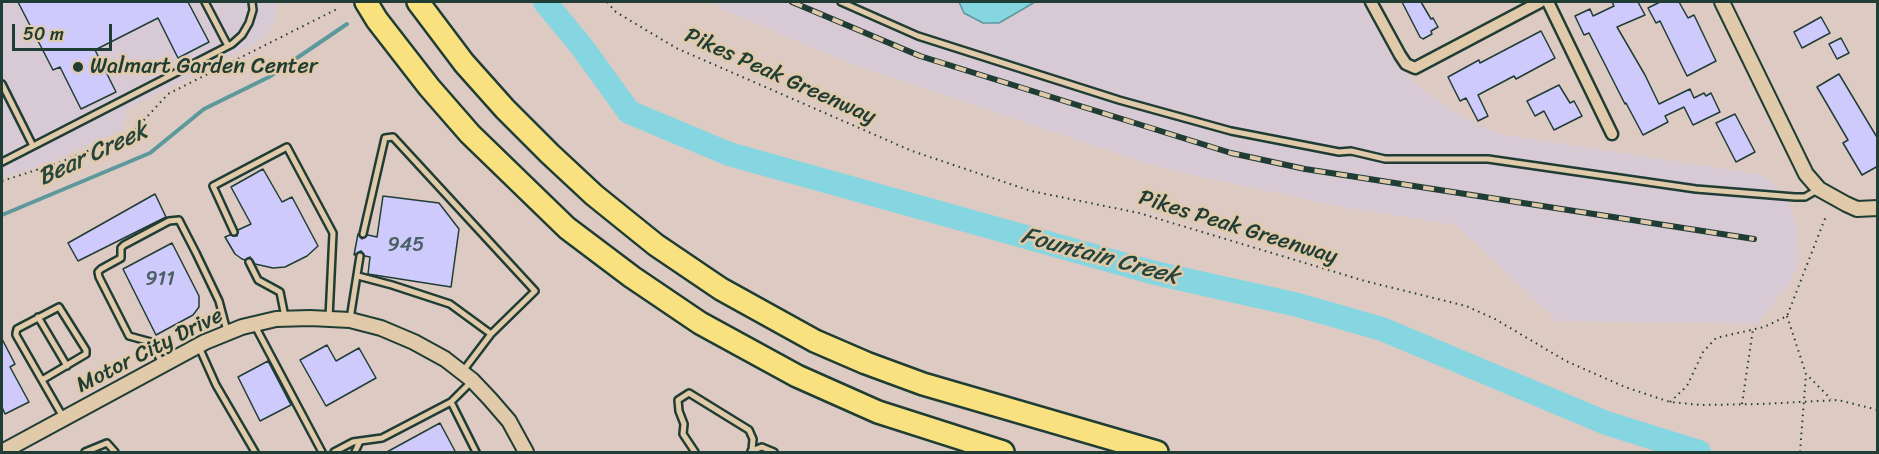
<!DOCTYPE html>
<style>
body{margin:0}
#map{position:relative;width:1879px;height:454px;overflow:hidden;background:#dccac3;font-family:Sriracha,sans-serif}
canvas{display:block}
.frame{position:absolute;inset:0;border:3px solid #1f3d34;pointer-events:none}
.scale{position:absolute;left:12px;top:24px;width:100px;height:27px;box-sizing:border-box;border:3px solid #1f3d34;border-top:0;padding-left:8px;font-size:18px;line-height:21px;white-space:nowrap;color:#1f3d34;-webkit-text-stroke:4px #e1caaa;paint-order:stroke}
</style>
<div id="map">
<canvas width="1879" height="454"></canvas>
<div class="frame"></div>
<div class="scale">50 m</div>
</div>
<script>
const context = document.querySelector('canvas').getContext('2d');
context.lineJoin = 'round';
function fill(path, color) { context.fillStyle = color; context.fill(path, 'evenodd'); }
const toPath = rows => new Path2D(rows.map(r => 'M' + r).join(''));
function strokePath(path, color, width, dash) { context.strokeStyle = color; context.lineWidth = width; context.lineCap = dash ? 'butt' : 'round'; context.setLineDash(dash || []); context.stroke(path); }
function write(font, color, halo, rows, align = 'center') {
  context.font = font + ' Sriracha,sans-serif'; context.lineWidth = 5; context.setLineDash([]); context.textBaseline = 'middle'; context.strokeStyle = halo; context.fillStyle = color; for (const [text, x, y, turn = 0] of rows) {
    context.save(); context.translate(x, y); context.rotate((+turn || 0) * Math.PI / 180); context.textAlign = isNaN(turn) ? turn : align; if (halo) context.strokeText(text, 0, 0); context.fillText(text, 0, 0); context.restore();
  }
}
const built = toPath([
 [2,2,277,2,277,4,275,22,262,40,126,110,124,129,50,162,2,178],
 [711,2,1362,2,1397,65,1419,87,1463,117,1500,134,1764,175,1788,200,1798,232,1799,261,1790,283,1757,324,1557,321,1456,225,1347,208,1160,168,851,64,722,9]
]);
const water = toPath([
 [959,2,1035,2,999,23,983,23,964,13,959,2]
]);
const stream = toPath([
 [2,215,150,153,204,109,269,77,347,24]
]);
const river = toPath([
 [545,2,582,47,629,112,729,154,1155,273,1298,305,1382,329,1606,423,1699,452]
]);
const building = toPath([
 [18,2,188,2,209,42,178,58,158,18,95,50,116,92,81,109,60,67,53,70,18,2],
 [1402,2,1421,2,1431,19,1433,18,1438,27,1431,31,1432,34,1423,39,1420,37,1402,2],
 [1612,2,1638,2,1645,15,1617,27,1645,75,1659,104,1690,89,1694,98,1704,93,1706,96,1711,93,1720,112,1693,125,1684,107,1665,116,1668,122,1643,135,1626,103,1625,104,1589,33,1584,35,1575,16,1590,9,1593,16,1614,6,1612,2],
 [1660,2,1679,2,1688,18,1694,15,1716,61,1687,76,1660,21,1656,23,1648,8,1660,2],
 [1821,17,1830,33,1802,48,1794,32,1821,17],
 [1541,31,1555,58,1516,79,1514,76,1478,95,1488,116,1478,121,1466,98,1460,101,1448,77,1479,60,1480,63,1541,31],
 [1841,38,1849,53,1837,59,1829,44,1841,38],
 [1839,74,1878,139,1878,166,1862,175,1843,143,1848,140,1817,87,1839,74],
 [1559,85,1570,103,1574,101,1582,116,1554,130,1544,111,1535,116,1527,101,1559,85],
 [1735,114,1755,152,1736,162,1716,123,1735,114],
 [263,169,282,202,292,197,318,246,307,256,285,267,273,268,255,264,250,257,245,260,242,259,235,254,225,237,230,235,237,236,238,230,251,224,231,187,263,169],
 [155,194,166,217,78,261,68,243,155,194],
 [383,196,439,203,459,229,451,287,368,274,370,257,365,256,361,251,354,255,358,234,362,239,368,235,377,237,383,196],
 [172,243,199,296,199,307,193,315,156,335,123,269,172,243],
 [2,339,15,364,10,367,29,402,5,414,2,407,2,339],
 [327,345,336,361,359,348,376,378,326,406,300,360,327,345],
 [268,361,291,405,260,421,238,377,268,361],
 [440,423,456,453,385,453,440,423]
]);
const path = toPath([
 [607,2,616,12,676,48,912,151,1031,191,1139,213,1365,281,1466,306,1495,319,1566,361,1625,387,1670,402,1701,405,1762,404,1838,400,1878,410],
 [2,181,58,163,132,133,168,94,337,9],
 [1787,316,1806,374,1831,399],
 [1670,402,1687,386,1703,352,1716,338,1764,327,1787,316,1826,216],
 [1742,404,1753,329],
 [1800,452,1806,374]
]);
const service = toPath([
 [205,2,228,46],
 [841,2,918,36,1119,100,1231,131,1339,152,1351,151,1385,159,1488,159,1696,189,1795,197,1805,197,1817,190],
 [2,84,33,146],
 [2,162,232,44,242,35,249,23,253,10,252,2],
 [234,232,213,186,287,147,333,233,329,318],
 [363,234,385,138,393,137,535,291,491,334,463,371],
 [249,262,258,280,280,292,285,317],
 [358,276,392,285,450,304,491,334],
 [38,317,67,366],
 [350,319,360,256],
 [254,324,322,452],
 [199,347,216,385,255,452],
 [163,365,151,342,129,336,99,277,98,272,101,269,121,258,121,248,124,245,169,221,179,220,196,253,219,301,227,331],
 [42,380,86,354,86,350,59,307,17,329,16,333,16,335,63,417],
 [451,402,476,452],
 [751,451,762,447,774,452],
 [85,452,107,443,115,452],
 [334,452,353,442,382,438,451,402,471,382],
 [355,452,360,441],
 [695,452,683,434,684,424,679,411,678,400,689,393,749,430,753,439,752,450]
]);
const minor = toPath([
 [1371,2,1400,55,1406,64,1415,68,1540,2],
 [1548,2,1612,134]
]);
const tertiary = toPath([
 [1722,2,1806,174,1819,189,1846,204,1857,209,1878,208],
 [2,452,205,342,242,327,276,319,310,318,350,320,381,328,414,342,445,359,472,380,490,399,509,421,526,452]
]);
const motorway = toPath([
 [366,2,377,20,429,87,470,134,567,228,632,277,700,323,797,376,878,412,1003,452],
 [418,2,464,63,505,109,550,154,594,195,656,245,721,289,815,341,866,363,923,384,1157,452]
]);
const rail = toPath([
 [792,2,920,56,1231,153,1305,169,1754,239]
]);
const markers = [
 [78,67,6,"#1f3d34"]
];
const numberNames = [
 ["945",406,246],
 ["911",160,280]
];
const poiNames = [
 ["Walmart Garden Center",90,67]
];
const streetNames = [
 ["Pikes Peak Greenway",780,77,24],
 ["Pikes Peak Greenway",1238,228,17],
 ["Motor City Drive",150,351,-27]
];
const waterNames = [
 ["Bear Creek",93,155,-25],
 ["Fountain Creek",1100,257,15]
];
fill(built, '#d8cad4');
fill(water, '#86d6e2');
strokePath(water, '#5d999c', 1.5);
strokePath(stream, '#5d999c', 4);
strokePath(river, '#86d6e2', 24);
fill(building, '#cfcafc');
strokePath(building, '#1f3d34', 1.5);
strokePath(service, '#1f3d34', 10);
strokePath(minor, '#1f3d34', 15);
strokePath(tertiary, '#1f3d34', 18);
strokePath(motorway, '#1f3d34', 26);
strokePath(path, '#1f3d34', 2, [1.5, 4.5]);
strokePath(service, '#e1caaa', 5);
strokePath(minor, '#e1caaa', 10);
strokePath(tertiary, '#e1caaa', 14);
strokePath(motorway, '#fae180', 21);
strokePath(rail, '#1f3d34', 6);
strokePath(rail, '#e1caaa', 4, [11]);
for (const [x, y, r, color] of markers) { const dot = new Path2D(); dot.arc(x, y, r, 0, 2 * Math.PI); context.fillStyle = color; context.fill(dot); strokePath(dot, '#e1caaa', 2); }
write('20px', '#4b6066', null, numberNames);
write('22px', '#1f3d34', '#e1caaa', poiNames, 'left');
write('22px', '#1f3d34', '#e1caaa', streetNames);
write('italic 24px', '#24453d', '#e1caaa', waterNames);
</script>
